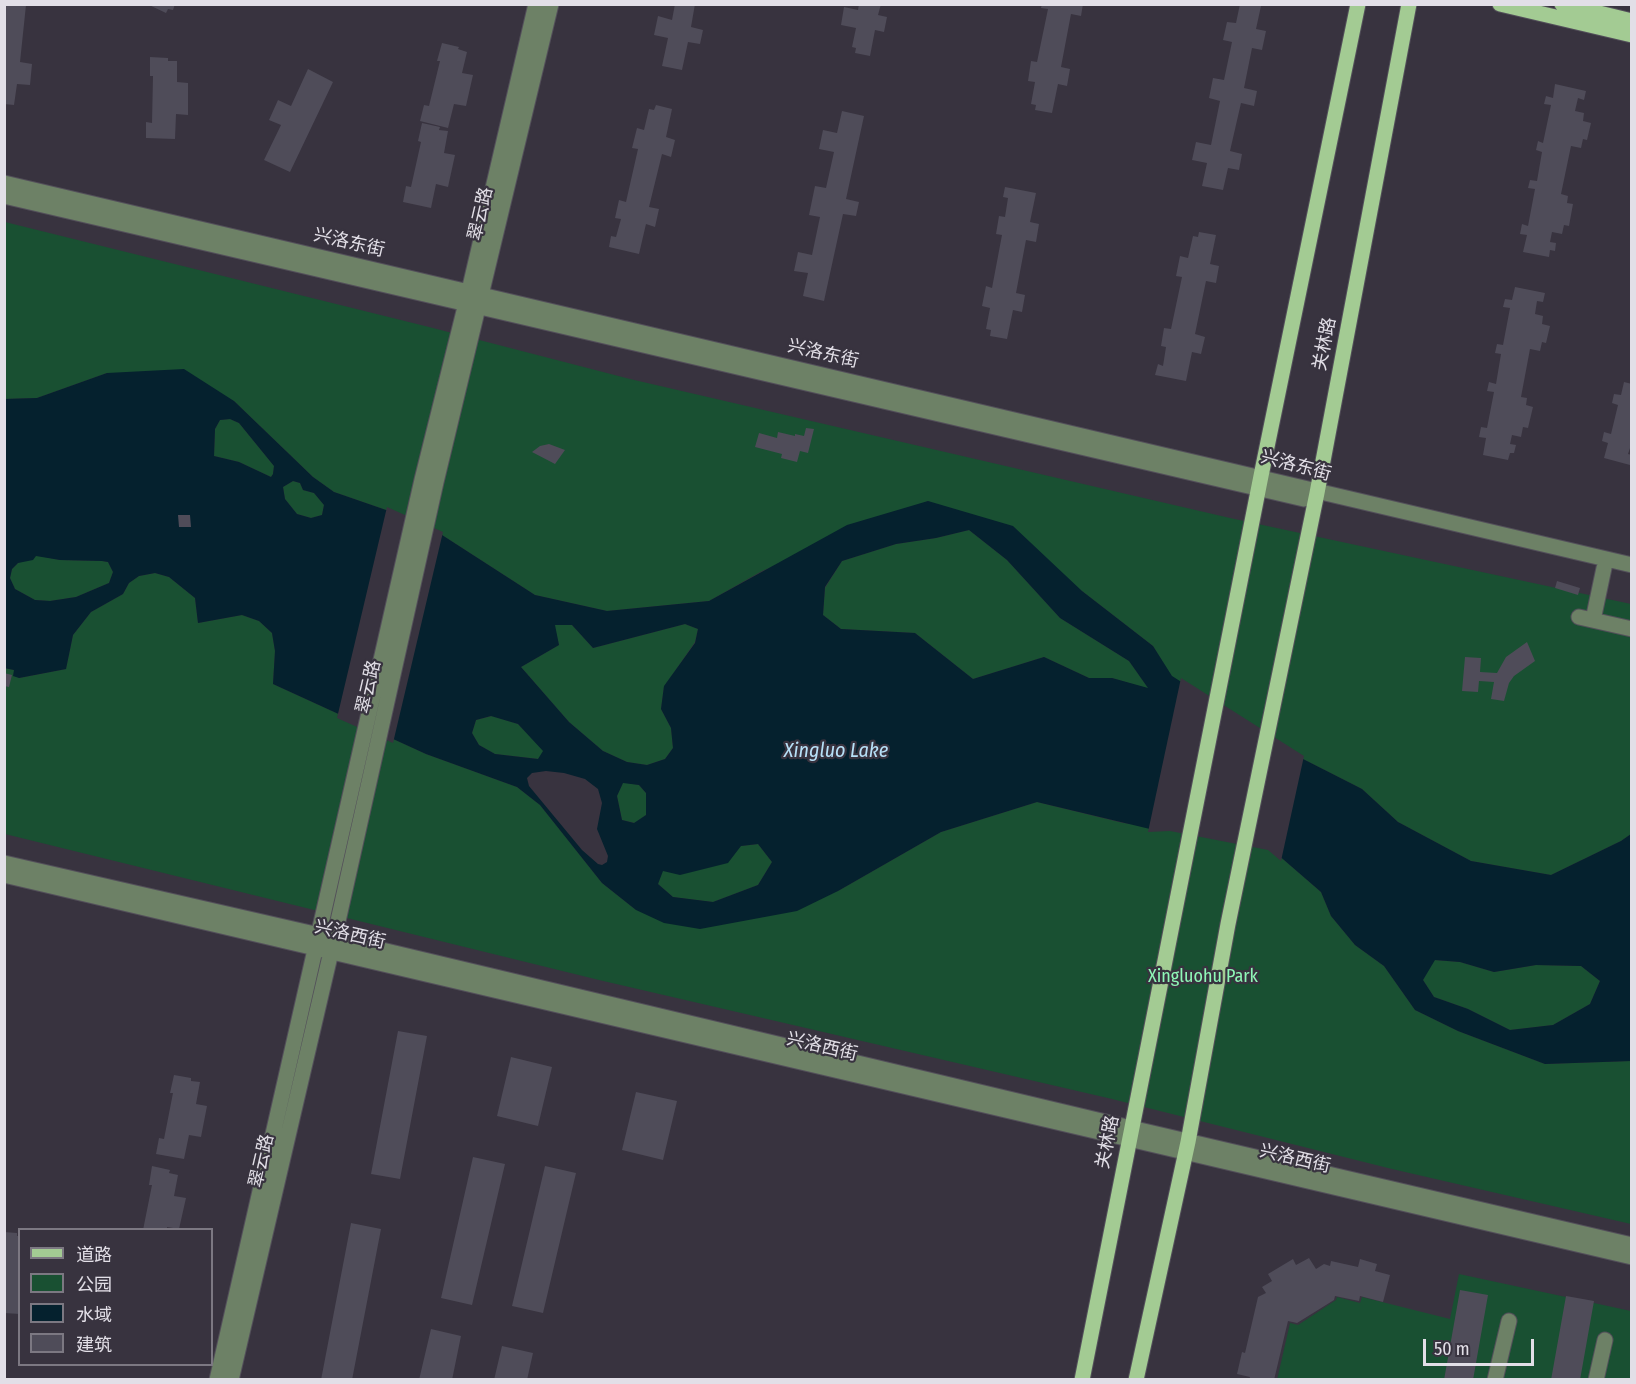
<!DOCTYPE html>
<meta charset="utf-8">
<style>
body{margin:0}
#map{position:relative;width:1636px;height:1384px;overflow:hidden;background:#38333f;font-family:"Fira Sans Condensed","Noto Sans SC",sans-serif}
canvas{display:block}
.frame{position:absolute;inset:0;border:6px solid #e2dfe7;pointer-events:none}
.legend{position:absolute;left:18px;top:1228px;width:195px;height:138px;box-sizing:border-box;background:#38333f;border:2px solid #7c7882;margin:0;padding:8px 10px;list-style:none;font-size:18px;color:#e2dfe7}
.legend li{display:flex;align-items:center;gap:12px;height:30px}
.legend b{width:30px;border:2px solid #7c7882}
.scale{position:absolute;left:1423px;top:1339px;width:111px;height:27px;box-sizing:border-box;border:3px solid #e2dfe7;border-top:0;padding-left:8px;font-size:18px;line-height:21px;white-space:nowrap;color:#e2dfe7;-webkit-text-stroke:4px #38333f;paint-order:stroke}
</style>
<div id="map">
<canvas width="1636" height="1384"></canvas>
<div class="frame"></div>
<ul class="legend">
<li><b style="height:8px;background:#a3cb93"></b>道路</li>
<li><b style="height:16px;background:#195032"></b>公园</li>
<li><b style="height:16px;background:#05212e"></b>水域</li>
<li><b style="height:16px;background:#4f4c59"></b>建筑</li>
</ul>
<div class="scale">50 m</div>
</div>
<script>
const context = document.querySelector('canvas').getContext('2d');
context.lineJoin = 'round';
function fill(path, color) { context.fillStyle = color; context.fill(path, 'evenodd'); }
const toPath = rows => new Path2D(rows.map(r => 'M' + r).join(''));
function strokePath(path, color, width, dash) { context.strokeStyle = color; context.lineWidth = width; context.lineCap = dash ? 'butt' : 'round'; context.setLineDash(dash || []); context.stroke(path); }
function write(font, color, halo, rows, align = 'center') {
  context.font = font + ' "Fira Sans Condensed","Noto Sans SC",sans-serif'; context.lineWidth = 4.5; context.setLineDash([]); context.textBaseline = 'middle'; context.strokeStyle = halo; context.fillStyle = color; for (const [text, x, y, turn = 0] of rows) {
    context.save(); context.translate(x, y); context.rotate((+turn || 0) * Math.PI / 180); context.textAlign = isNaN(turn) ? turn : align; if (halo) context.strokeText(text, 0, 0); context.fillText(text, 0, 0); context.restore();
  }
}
const green = toPath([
 [5,222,429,327,630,379,1230,518,1631,604,1631,834,1621,841,1551,875,1471,861,1398,822,1362,789,1303,759,1171,676,1153,646,1082,591,928,501,762,571,709,601,607,611,535,595,442,535,386,510,334,492,313,477,234,401,107,373,37,398,5,399],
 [230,419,239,423,274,466,273,474,271,477,239,462,214,456,215,429,220,420],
 [293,481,300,483,303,490,314,493,324,505,322,515,311,518,297,514,285,499,283,487],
 [969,530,1007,560,1060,618,1129,661,1149,689,1112,678,1089,678,1044,657,973,679,915,633,841,629,823,615,825,588,842,561,896,544,936,538],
 [36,555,60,560,102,561,108,562,113,572,109,583,76,597,50,601,35,600,15,589,10,578,12,569,18,563],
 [155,573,169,577,195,598,198,623,242,615,259,621,272,633,275,651,273,684,426,754,517,787,540,805,602,883,636,910,838,891,941,832,1037,802,1123,823,1170,828,1269,847,1321,892,1331,916,1355,945,1384,966,1415,1010,1458,1031,1545,1064,1631,1061,1631,1224,1392,1169,1112,1099,599,980,5,834,5,668,14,670,19,678,66,669,73,635,91,612,123,594,129,583,139,576],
 [685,624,698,629,695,642,664,687,661,709,671,728,673,748,665,759,647,765,627,762,603,751,569,722,521,667,559,645,554,625,572,625,593,648],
 [492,716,518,724,544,751,539,759,495,754,479,745,472,733,476,720],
 [623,782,639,785,646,793,646,815,635,823,622,820,617,796],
 [758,844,772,862,758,885,713,902,673,897,658,884,662,871,741,846],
 [1434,960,1460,962,1494,972,1536,965,1581,966,1600,981,1590,1004,1553,1025,1510,1030,1468,1009,1434,997,1423,980],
 [1459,1274,1631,1311,1631,1379,1277,1380,1290,1323,1298,1325,1336,1300,1337,1297,1360,1303,1362,1297,1450,1319]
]);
const water = toPath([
 [184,369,234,401,313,477,334,492,386,510,442,535,535,595,607,611,709,601,847,525,928,501,1013,526,1082,591,1153,646,1172,676,1303,759,1362,789,1398,822,1471,861,1551,875,1621,841,1631,834,1631,1061,1545,1064,1458,1031,1415,1010,1384,966,1355,945,1331,916,1321,892,1269,847,1186,831,1150,829,1037,802,941,832,838,891,797,911,700,929,664,923,636,910,602,883,540,805,517,787,426,754,273,684,275,651,272,633,259,621,242,615,198,623,195,598,169,577,155,573,139,576,129,583,123,594,91,612,73,635,66,669,19,678,13,676,14,670,4,668,4,399,37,398,107,373],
 [230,419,239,423,274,466,273,474,271,477,239,462,214,456,215,429,220,420],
 [293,481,300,483,303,490,314,493,324,505,322,515,311,518,297,514,285,499,283,487],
 [969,530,1007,560,1060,618,1129,661,1148,688,1112,678,1089,678,1044,657,973,679,915,633,841,629,823,615,825,587,842,561,896,544,936,538],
 [36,556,60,560,102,561,108,562,113,572,109,583,76,597,50,601,35,600,15,589,10,578,12,569,18,563,33,560],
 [685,624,698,629,695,643,664,686,661,709,671,728,673,748,665,759,647,765,627,762,603,751,569,722,521,667,559,645,555,625,572,625,593,648],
 [491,716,518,724,543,751,538,759,495,754,479,745,472,733,476,720],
 [546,771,564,773,585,779,598,789,602,803,597,829,608,856,607,862,602,865,598,864,582,850,529,786,527,778,532,773],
 [623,783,639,785,646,793,646,815,634,823,622,820,617,796],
 [758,844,772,862,758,885,713,902,673,897,658,884,663,871,680,875,728,863,741,846],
 [1435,960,1460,962,1494,972,1536,965,1581,966,1600,981,1590,1004,1553,1025,1510,1030,1468,1009,1434,997,1423,980]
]);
const pier = toPath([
 [387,507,443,532,393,743,337,718],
 [1181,678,1304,756,1281,861,1268,850,1170,831,1148,832]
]);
const building = toPath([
 [147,4,175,4,173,10,168,9,166,13],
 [675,4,695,4,691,27,703,30,700,44,688,42,682,70,662,66,668,38,654,35,658,16,672,20],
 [859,4,881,4,878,15,887,17,884,32,875,30,870,56,855,53,856,48,852,47,856,28,841,25,844,7,858,10],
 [1042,4,1083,4,1081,16,1071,14,1061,67,1070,69,1067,86,1058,84,1052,113,1035,110,1036,105,1031,104,1035,82,1028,81,1031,61,1037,62,1048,9,1041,8],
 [1240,4,1261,6,1256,29,1266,31,1262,50,1252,48,1244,88,1257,91,1254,106,1241,103,1230,151,1242,154,1239,170,1228,168,1223,190,1202,186,1207,163,1192,160,1196,142,1211,145,1220,101,1209,98,1213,78,1224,80,1232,42,1223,40,1227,22,1236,23],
 [4,5,26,5,20,62,32,64,30,85,17,84,14,105,4,104],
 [442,43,459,47,458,49,467,52,462,73,473,75,466,106,454,104,448,128,420,121,424,105,429,106,440,61,437,61],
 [150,57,168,58,168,61,177,61,177,82,188,83,188,115,176,114,175,139,146,138,146,122,152,123,153,76,150,76],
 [308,69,333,82,290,172,264,160,281,125,269,120,278,100,291,106],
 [1555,84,1586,91,1584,100,1578,98,1575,111,1584,113,1583,121,1591,123,1587,140,1583,139,1581,148,1571,146,1561,194,1568,196,1567,203,1573,204,1569,226,1564,225,1562,234,1552,232,1550,242,1556,243,1555,251,1550,250,1549,257,1523,252,1527,235,1520,234,1522,224,1528,226,1535,189,1528,188,1530,180,1537,181,1542,152,1536,150,1538,141,1543,143,1551,105,1544,104,1546,96,1553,98],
 [656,105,672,109,666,137,675,140,671,157,662,154,649,207,659,209,655,227,646,224,639,254,609,247,611,236,616,237,621,219,615,218,619,200,626,202,638,149,632,148,637,128,644,130,649,109,654,110],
 [842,111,864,116,846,199,859,202,856,216,843,214,824,301,803,296,808,273,794,271,798,252,812,255,820,217,809,215,815,186,826,188,834,152,819,149,823,130,837,133],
 [422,123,440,127,439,130,448,131,444,153,455,155,448,187,436,184,431,208,403,202,406,186,411,187,421,142,418,141],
 [1005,187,1036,193,1030,222,1039,224,1036,242,1026,240,1016,293,1025,295,1022,312,1013,310,1007,339,990,336,991,330,986,329,990,308,982,306,986,286,992,288,1002,235,996,234,999,216,1005,217,1008,198,1003,197],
 [1199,232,1216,235,1210,264,1219,266,1216,283,1206,281,1195,334,1205,337,1201,354,1192,352,1186,381,1155,375,1158,364,1163,366,1166,347,1161,346,1164,328,1171,329,1182,277,1176,276,1180,256,1188,258,1193,236,1198,237],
 [1515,287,1545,293,1543,302,1537,301,1535,314,1543,316,1542,324,1550,326,1546,343,1542,342,1540,351,1530,349,1521,397,1527,398,1526,405,1533,407,1528,428,1523,427,1521,437,1512,435,1510,444,1516,445,1514,453,1510,453,1508,460,1483,455,1486,438,1479,437,1481,427,1487,428,1494,392,1487,391,1489,382,1496,384,1501,354,1495,353,1497,344,1503,345,1510,308,1503,307,1505,299,1512,300],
 [1624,382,1632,384,1632,442,1628,454,1632,455,1630,465,1604,458,1608,443,1602,441,1604,432,1611,434,1618,405,1612,403,1614,394,1621,395],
 [806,428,814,429,808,453,800,451,797,462,781,458,782,454,755,447,759,433,777,438,778,432,795,436,795,434,804,436],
 [549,444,565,450,555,464,532,452,540,446],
 [178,515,190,515,191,527,179,527],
 [1557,581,1580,588,1578,595,1555,588],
 [1527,642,1535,661,1514,676,1509,683,1504,701,1491,699,1494,682,1479,681,1478,692,1462,691,1465,657,1481,658,1480,672,1497,673,1506,657],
 [4,673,12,675,9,687,4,686],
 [398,1031,427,1036,400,1179,371,1174],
 [511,1057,552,1067,538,1126,497,1116],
 [174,1075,191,1078,191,1081,200,1082,196,1104,207,1106,201,1137,189,1135,184,1159,156,1154,159,1138,164,1139,173,1093,170,1093],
 [636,1092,677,1101,663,1160,622,1150],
 [473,1157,505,1164,472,1305,441,1298],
 [152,1166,170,1170,169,1173,178,1175,174,1196,186,1198,179,1229,167,1227,167,1230,143,1230,152,1185,149,1185],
 [545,1166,576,1173,543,1313,512,1306],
 [351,1223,381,1229,352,1380,321,1380],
 [4,1232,17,1233,17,1236,20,1236,20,1314,4,1313],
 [1309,1258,1316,1269,1324,1264,1330,1266,1331,1261,1358,1267,1360,1259,1377,1264,1375,1271,1390,1275,1383,1302,1360,1296,1359,1301,1335,1296,1334,1300,1297,1323,1288,1321,1274,1380,1249,1380,1250,1377,1237,1374,1242,1352,1245,1353,1258,1297,1266,1293,1262,1287,1272,1281,1268,1274,1293,1259,1296,1265],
 [1460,1290,1488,1295,1473,1380,1444,1380],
 [1566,1296,1594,1301,1580,1380,1551,1380],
 [431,1329,461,1336,452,1380,419,1380],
 [502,1346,533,1353,527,1380,494,1380]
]);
const minor = toPath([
 [4,183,1632,565],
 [4,196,1304,499],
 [1579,617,1632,629],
 [1593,620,1604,568],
 [4,863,319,935,1131,1128,1632,1245],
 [4,875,1632,1257],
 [217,1380,422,480,469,291,536,4],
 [231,1380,334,939,436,482,551,4],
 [1495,1380,1509,1321],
 [1596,1380,1605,1340]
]);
const major = toPath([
 [1500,4,1632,35],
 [1562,4,1632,21],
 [1082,1380,1261,476,1358,4],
 [1136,1380,1188,1142,1228,924,1317,493,1409,4]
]);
const streetNames = [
 ["翠云路",481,214,-77],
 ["兴洛东街",349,243,13],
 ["关林路",1325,344,-79],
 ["兴洛东街",823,354,13],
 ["兴洛东街",1296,466,15],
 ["翠云路",369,687,-77],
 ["兴洛西街",350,935,13],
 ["兴洛西街",822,1047,13],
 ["关林路",1108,1142,-79],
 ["兴洛西街",1295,1159,13],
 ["翠云路",262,1161,-77]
];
const parkNames = [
 ["Xingluohu Park",1203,977]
];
const waterNames = [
 ["Xingluo Lake",836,751]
];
fill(green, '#195032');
fill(water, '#05212e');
fill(pier, '#38333f');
fill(building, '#4f4c59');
strokePath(minor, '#534f5a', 17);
strokePath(major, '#534f5a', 17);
strokePath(minor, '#6d8166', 15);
strokePath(major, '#a3cb93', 15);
write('18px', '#e2dfe7', '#38333f', streetNames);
write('18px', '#8ff7b7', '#38333f', parkNames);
write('italic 20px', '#b7e0f7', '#38333f', waterNames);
</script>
